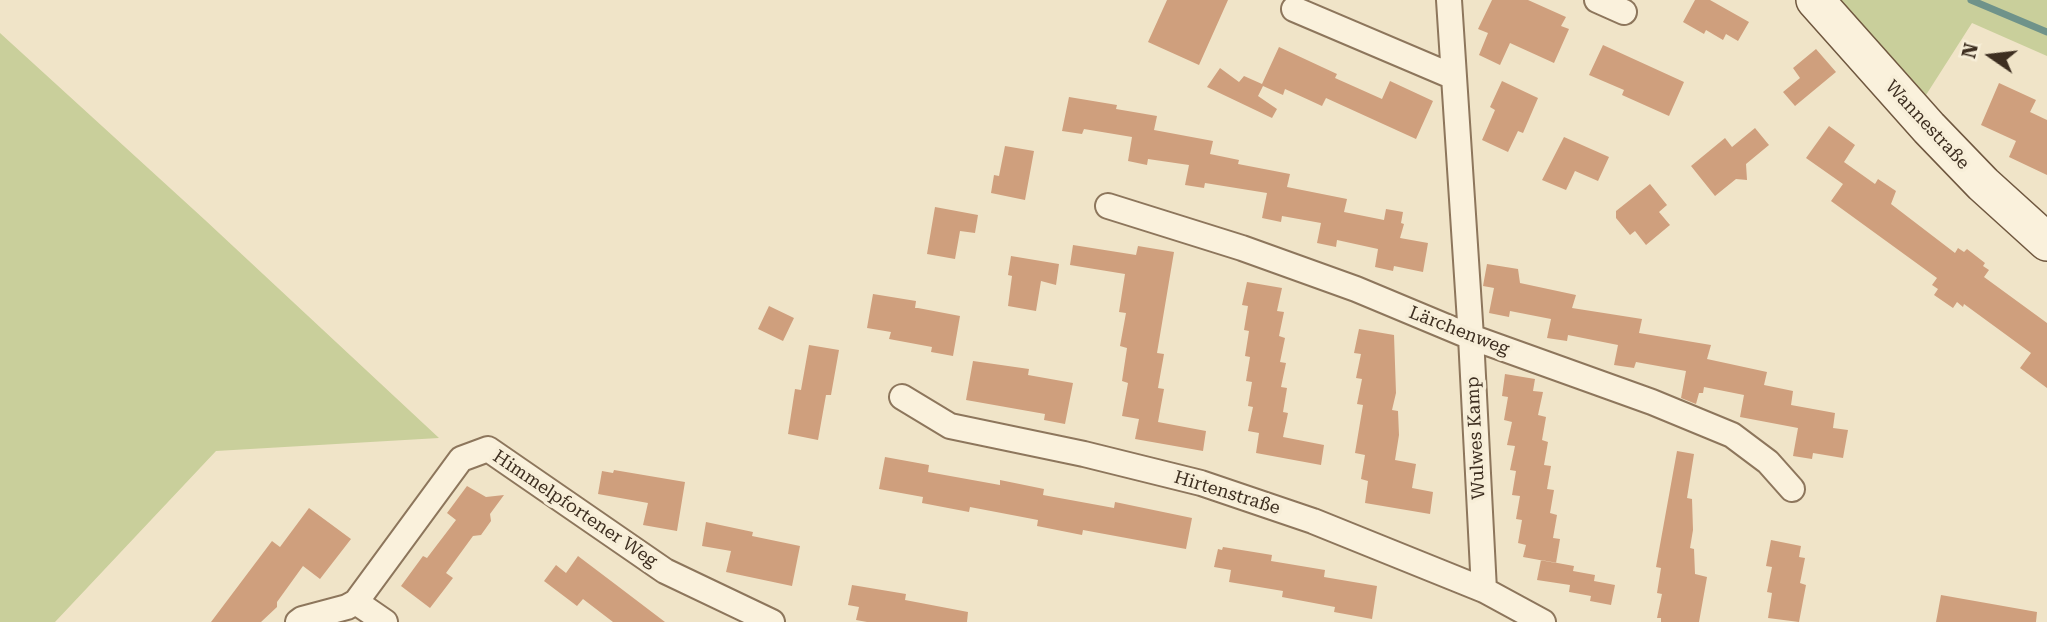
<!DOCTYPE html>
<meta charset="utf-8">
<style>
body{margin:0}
#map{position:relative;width:2047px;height:622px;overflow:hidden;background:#f0e4c8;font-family:"Roboto Serif",serif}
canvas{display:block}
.north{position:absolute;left:1956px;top:21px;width:70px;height:70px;-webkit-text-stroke:5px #f7eed8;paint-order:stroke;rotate:284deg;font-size:19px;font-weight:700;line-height:28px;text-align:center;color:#3d2e20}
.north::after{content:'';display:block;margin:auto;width:24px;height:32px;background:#3d2e20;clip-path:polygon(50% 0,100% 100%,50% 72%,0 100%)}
</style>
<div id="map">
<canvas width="2047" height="622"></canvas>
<div class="north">N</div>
</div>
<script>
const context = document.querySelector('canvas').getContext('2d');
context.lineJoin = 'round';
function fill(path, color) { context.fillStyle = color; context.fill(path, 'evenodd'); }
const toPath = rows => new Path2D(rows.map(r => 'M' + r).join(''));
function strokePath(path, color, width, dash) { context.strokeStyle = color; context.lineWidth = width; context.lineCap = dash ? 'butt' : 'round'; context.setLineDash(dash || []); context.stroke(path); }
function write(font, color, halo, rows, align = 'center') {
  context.font = font + ' "Roboto Serif",serif'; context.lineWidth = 7; context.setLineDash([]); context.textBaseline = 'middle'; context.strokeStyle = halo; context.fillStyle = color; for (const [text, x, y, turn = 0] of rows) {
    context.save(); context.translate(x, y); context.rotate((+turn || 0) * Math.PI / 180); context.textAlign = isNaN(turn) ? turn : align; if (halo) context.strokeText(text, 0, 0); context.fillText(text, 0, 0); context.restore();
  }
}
const green = toPath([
 [1836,0,2047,0,2047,56,1972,23,1926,95],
 [0,33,205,220,439,438,216,451,55,622,0,622]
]);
const stream = toPath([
 [1971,0,2047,32]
]);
const building = toPath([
 [1167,0,1228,0,1199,65,1148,42],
 [1492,0,1528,0,1566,17,1561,26,1569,29,1554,63,1510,43,1500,65,1479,55,1488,33,1478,29],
 [1695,0,1710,0,1749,22,1738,41,1726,34,1723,40,1706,30,1704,34,1683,22],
 [1603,45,1684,82,1669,116,1622,95,1624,90,1589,75],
 [1279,47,1337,74,1335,78,1382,99,1390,81,1433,101,1416,139,1326,98,1322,106,1285,89,1283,95,1263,86,1258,96,1277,109,1272,118,1207,87,1220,68,1239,82,1244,76,1262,84],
 [1816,49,1836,72,1795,106,1783,92,1800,78,1793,68],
 [1502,81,1538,98,1523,133,1518,131,1508,152,1482,140,1495,110,1490,107],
 [1999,83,2036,100,2030,112,2047,120,2047,175,2009,157,2016,141,1981,125],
 [1069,97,1117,105,1116,109,1157,116,1154,130,1213,141,1210,154,1239,160,1238,164,1290,174,1287,187,1347,199,1344,212,1384,220,1386,209,1403,212,1401,223,1404,224,1400,238,1428,243,1423,272,1394,266,1393,271,1375,267,1378,249,1337,240,1336,247,1317,243,1321,223,1282,216,1281,222,1262,218,1267,193,1205,183,1204,188,1185,185,1189,165,1148,159,1147,165,1128,161,1132,137,1084,129,1082,134,1062,131],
 [1829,126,1855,145,1844,162,1875,184,1878,179,1896,191,1891,204,1955,253,1958,248,1964,252,1967,249,1985,263,1983,266,1989,270,1984,277,2047,323,2047,388,2020,368,2031,353,1964,304,1963,307,1957,302,1953,308,1934,295,1938,289,1932,285,1937,278,1831,201,1843,184,1806,158],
 [1755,128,1769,145,1746,164,1747,180,1736,179,1715,196,1691,166,1725,138,1732,147],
 [1564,137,1609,157,1598,181,1575,171,1566,190,1542,180],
 [1005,146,1034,151,1025,200,991,193,994,175,999,176],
 [1650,184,1667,205,1659,212,1670,225,1646,245,1635,231,1630,235,1616,218,1616,211],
 [935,207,978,215,975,233,960,231,955,259,927,254],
 [1073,245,1136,255,1138,246,1174,252,1157,353,1164,354,1158,388,1164,389,1158,422,1206,431,1203,451,1135,439,1139,419,1122,416,1128,383,1122,381,1127,348,1120,346,1126,313,1119,312,1125,274,1070,265],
 [1011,256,1059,264,1056,285,1041,281,1036,311,1008,306,1012,276,1008,275],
 [1487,264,1518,269,1520,283,1576,295,1572,308,1642,319,1639,333,1711,345,1707,359,1767,372,1764,385,1793,391,1791,405,1835,413,1833,428,1848,430,1843,458,1813,453,1812,459,1793,456,1798,428,1740,417,1744,395,1704,387,1703,393,1699,393,1696,404,1681,398,1686,371,1636,362,1634,368,1614,365,1618,345,1568,335,1567,341,1547,338,1551,319,1510,311,1509,317,1489,313,1494,288,1483,286],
 [1247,282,1282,288,1277,311,1284,312,1279,336,1285,338,1280,362,1286,363,1281,387,1287,388,1283,412,1288,413,1283,437,1324,445,1321,465,1256,453,1259,433,1248,431,1253,407,1248,406,1252,382,1246,381,1250,357,1245,356,1249,331,1244,330,1248,306,1242,305],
 [873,294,916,301,915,308,918,308,960,316,953,356,931,352,932,347,889,339,891,332,867,328],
 [769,306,794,318,783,341,758,329],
 [1359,329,1394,335,1396,393,1392,410,1398,411,1399,435,1395,460,1416,464,1412,488,1433,492,1430,514,1365,503,1368,481,1361,479,1365,455,1355,453,1363,405,1357,404,1362,379,1356,378,1361,354,1354,353],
 [809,345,839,350,831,395,826,395,818,440,788,434,795,389,801,390],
 [973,361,1029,369,1028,375,1073,383,1065,424,1044,420,1045,414,966,400],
 [1505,374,1535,379,1533,391,1543,392,1538,415,1546,417,1542,440,1548,442,1544,465,1551,466,1547,489,1554,490,1550,513,1557,515,1553,538,1560,539,1556,563,1523,557,1526,545,1518,543,1522,520,1516,519,1520,496,1512,495,1516,471,1510,470,1515,446,1507,445,1512,422,1504,420,1508,397,1502,396],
 [1677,451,1694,454,1687,498,1692,499,1693,530,1690,548,1694,549,1695,574,1707,577,1699,622,1661,622,1661,618,1657,618,1662,594,1657,593,1661,568,1656,567],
 [885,457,929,465,928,472,1000,485,1000,480,1044,489,1043,495,1114,508,1115,502,1192,518,1186,549,1083,530,1082,535,1037,526,1038,520,970,507,969,512,922,503,923,497,879,489],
 [614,470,685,482,677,531,643,525,648,503,598,494,602,471,613,473],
 [467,486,486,497,504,495,490,514,491,521,481,535,473,536,446,573,453,578,430,608,401,586,423,556,427,558,456,520,447,513],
 [309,508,351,539,320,579,303,566,277,602,277,607,261,622,211,622,272,541,280,547],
 [706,522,753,532,752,536,800,546,792,586,726,572,731,551,702,546],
 [1771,540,1801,546,1799,557,1805,558,1800,583,1806,585,1799,622,1768,618,1772,593,1767,592,1772,567,1766,566],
 [1223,547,1272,555,1271,561,1325,570,1324,577,1377,586,1372,619,1334,612,1335,607,1282,597,1283,591,1229,582,1231,570,1214,567,1218,549,1222,550],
 [578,556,615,584,665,622,613,622,583,599,577,606,544,581,556,565,566,573],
 [1541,560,1574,566,1573,571,1595,575,1594,581,1615,585,1611,605,1590,601,1591,596,1569,592,1570,585,1537,580],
 [852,585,906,594,905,600,968,612,967,622,867,622,856,620,859,607,848,605],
 [1941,595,2037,612,2036,622,1936,622]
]);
const street = toPath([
 [1449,0,1471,337,1484,590],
 [1597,0,1624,12],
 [1294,9,1454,77],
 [1108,206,1242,248,1356,289,1471,337,1652,402,1732,435,1768,462,1792,489],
 [902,397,950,426,1084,454,1201,483,1313,521,1484,590,1543,622],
 [356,602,385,622],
 [298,622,302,619,347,607,356,602,461,459,488,449,665,571,772,622]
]);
const secondary = toPath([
 [1815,0,1929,128,1983,184,2047,242]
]);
const streetNames = [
 ["Wannestraße",1927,125,47],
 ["Lärchenweg",1459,331,21],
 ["Wulwes Kamp",1476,438,-93],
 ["Hirtenstraße",1227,493,17],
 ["Himmelpfortener Weg",575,509,34]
];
fill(green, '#c9cf9b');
strokePath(stream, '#6f938a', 7);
fill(building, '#cf9f7d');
strokePath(street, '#8d765c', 28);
strokePath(secondary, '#6f573f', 40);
strokePath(street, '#faf1dc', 24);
strokePath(secondary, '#faf1dc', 37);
write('18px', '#3d2e20', '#f7eed8', streetNames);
</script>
